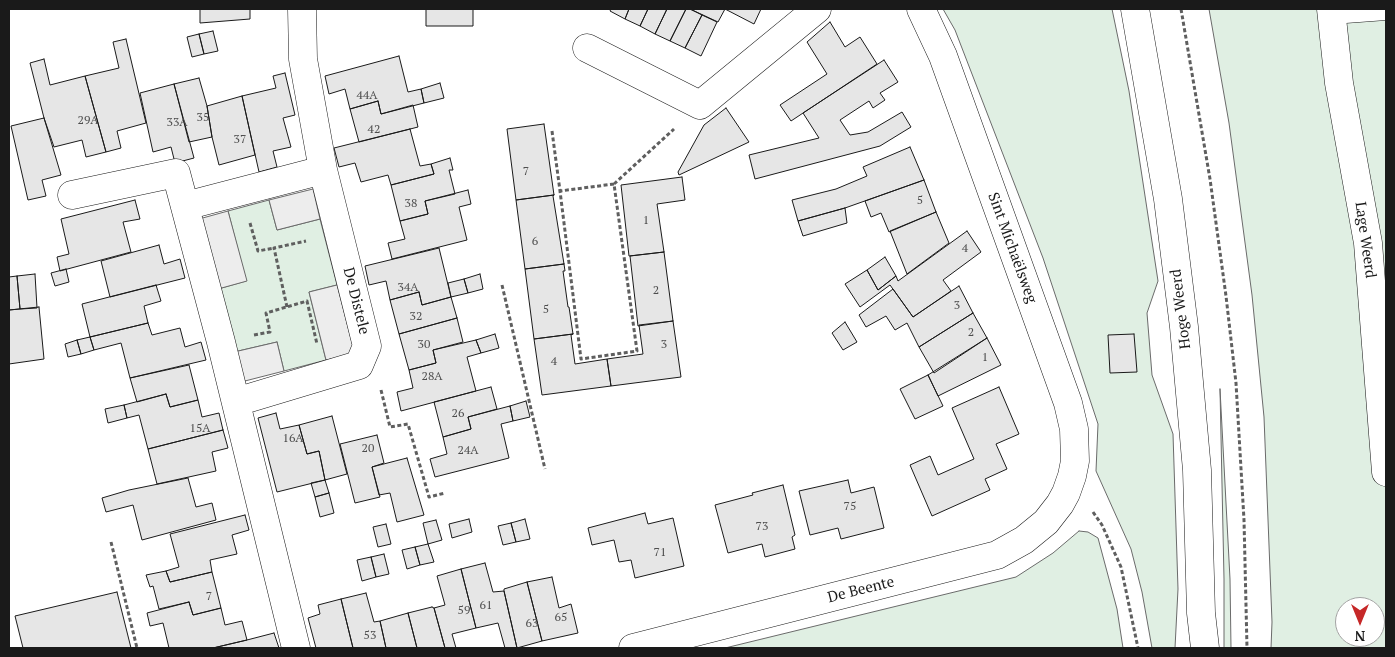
<!DOCTYPE html>
<meta charset="utf-8">
<style>
body{margin:0}
#map{position:relative;width:1395px;height:657px;overflow:hidden;background:#fff;font-family:"PT Serif",serif}
canvas{display:block}
.frame{position:absolute;inset:0;border:10px solid #1a1a1a;pointer-events:none}
.north{position:absolute;left:1335px;top:597px;width:50px;height:50px;box-sizing:border-box;background:#fff;border:1px solid #a3a3a3;border-radius:50%;rotate:180deg;font-size:14px;font-weight:700;line-height:20px;text-align:center;color:#1a1a1a}
.north::after{content:'';display:block;margin:auto;width:18px;height:22px;background:#c62828;clip-path:polygon(50% 0,100% 100%,50% 72%,0 100%)}
</style>
<div id="map">
<canvas width="1395" height="657"></canvas>
<div class="frame"></div>
<div class="north">N</div>
</div>
<script>
const context = document.querySelector('canvas').getContext('2d');
context.lineJoin = 'round';
function fill(path, color) { context.fillStyle = color; context.fill(path, 'evenodd'); }
const toPath = rows => new Path2D(rows.map(r => 'M' + r).join(''));
function strokePath(path, color, width, dash) { context.strokeStyle = color; context.lineWidth = width; context.lineCap = dash ? 'butt' : 'round'; context.setLineDash(dash || []); context.stroke(path); }
function write(font, color, halo, rows, align = 'center') {
  context.font = font + ' "PT Serif",serif'; context.lineWidth = 4; context.setLineDash([]); context.textBaseline = 'middle'; context.strokeStyle = halo; context.fillStyle = color; for (const [text, x, y, turn = 0] of rows) {
    context.save(); context.translate(x, y); context.rotate((+turn || 0) * Math.PI / 180); context.textAlign = isNaN(turn) ? turn : align; if (halo) context.strokeText(text, 0, 0); context.fillText(text, 0, 0); context.restore();
  }
}
const green = toPath([
 [943,9,1112,9,1129,91,1158,281,1147,313,1152,375,1173,434,1178,589,1175,648,1152,648,1142,592,1131,549,1096,471,1098,424,1043,258,955,30,943,9],
 [1209,9,1386,9,1386,648,1271,648,1272,622,1264,417,1252,295,1229,123,1209,9],
 [1345,607,1375,607,1375,637,1345,637,1345,607],
 [269,200,277,230,320,219,337,285,309,292,326,360,284,371,277,342,234,352,218,289,246,281,228,211,269,200],
 [1220,389,1230,579,1231,648,1224,648,1224,579,1220,389],
 [1079,531,1088,532,1098,538,1117,609,1123,648,725,648,1016,577,1053,553,1079,531]
]);
const parking = toPath([
 [313,189,320,219,277,230,269,200,313,189],
 [228,211,247,281,218,289,199,219,228,211],
 [337,285,355,354,326,360,309,292,337,285],
 [277,342,284,371,241,382,234,352,277,342]
]);
const building = toPath([
 [200,9,250,9,250,19,200,23,200,9],
 [426,9,473,9,473,26,426,26,426,9],
 [611,9,629,9,625,19,610,11,611,9],
 [629,9,648,9,640,26,625,19,629,9],
 [648,9,667,9,655,34,640,26,648,9],
 [667,9,686,9,670,41,655,34,667,9],
 [686,9,690,9,702,15,685,48,670,41,686,9],
 [690,9,725,9,718,22,690,9],
 [725,9,761,9,754,24,725,9],
 [702,15,717,22,701,56,685,48,702,15],
 [830,22,845,47,860,37,877,64,791,121,780,105,827,74,807,42,830,22],
 [213,31,218,51,204,54,199,34,213,31],
 [199,34,204,54,192,57,187,37,199,34],
 [126,39,146,123,117,131,121,148,106,152,85,76,119,68,113,42,126,39],
 [399,56,408,92,421,89,424,103,381,114,378,101,350,109,345,89,329,94,325,76,399,56],
 [44,59,50,85,85,76,106,152,86,157,82,140,54,147,44,118,30,63,44,59],
 [884,60,898,82,880,93,885,100,873,108,869,101,840,120,850,135,868,132,902,112,911,127,880,146,755,179,749,155,819,138,803,113,884,60],
 [285,73,295,115,283,118,291,147,273,151,277,167,259,172,242,96,276,88,273,76,285,73],
 [199,78,207,106,212,137,189,142,174,84,199,78],
 [440,83,444,98,424,103,421,89,440,83],
 [174,84,194,158,175,163,171,147,153,152,140,93,174,84],
 [242,96,255,155,219,165,212,137,207,106,242,96],
 [378,101,381,114,413,105,418,127,359,142,350,109,378,101],
 [726,108,749,142,679,175,678,172,704,125,726,108],
 [44,118,61,175,42,180,46,196,28,200,11,126,44,118],
 [544,124,554,195,516,200,507,129,544,124],
 [410,129,420,166,431,164,434,174,391,185,388,175,361,182,355,163,339,167,334,148,410,129],
 [910,147,924,180,845,208,798,221,792,200,836,189,867,176,863,167,910,147],
 [450,158,453,170,449,170,455,194,425,201,428,214,400,221,391,185,434,174,431,164,450,158],
 [682,177,685,200,657,204,664,252,629,256,621,185,682,177],
 [924,180,936,212,889,232,881,213,871,217,865,201,924,180],
 [468,190,471,204,459,207,467,240,392,259,388,243,405,239,400,221,428,214,425,201,468,190],
 [554,195,553,196,564,264,525,269,516,200,554,195],
 [135,200,140,219,123,222,131,252,60,271,57,257,69,254,61,219,135,200],
 [845,208,847,223,803,236,798,221,845,208],
 [936,212,949,243,907,274,890,231,936,212],
 [967,231,981,252,943,280,951,291,913,317,890,285,860,307,845,284,867,270,878,290,896,276,898,281,967,231],
 [159,245,164,264,180,259,185,278,110,297,101,261,159,245],
 [439,248,451,297,422,305,419,292,390,300,386,281,369,285,365,266,439,248],
 [664,252,673,321,638,326,630,256,664,252],
 [885,257,896,276,878,290,867,270,885,257],
 [564,264,565,271,563,271,568,307,569,307,573,334,534,339,525,269,564,264],
 [66,269,69,282,55,286,51,273,66,269],
 [35,274,37,308,20,309,17,276,35,274],
 [480,274,483,289,468,293,464,279,480,274],
 [17,276,20,309,9,310,9,277,17,276],
 [464,279,468,293,451,297,448,283,464,279],
 [156,285,161,301,144,306,148,323,90,337,82,304,156,285],
 [959,286,973,313,919,347,907,323,895,330,886,316,866,327,859,315,893,289,913,317,959,286],
 [419,292,422,305,451,297,457,318,399,334,390,300,419,292],
 [39,307,44,359,9,364,9,310,39,307],
 [973,313,987,338,934,373,919,347,973,313],
 [457,318,463,342,433,350,436,363,409,370,399,334,457,318],
 [673,321,681,377,611,386,607,359,643,354,639,325,673,321],
 [845,322,857,342,843,350,832,333,845,322],
 [148,323,152,335,180,328,185,347,201,342,206,360,130,378,121,343,94,350,90,337,148,323],
 [495,334,499,348,481,353,476,340,495,334],
 [573,334,571,335,575,364,607,359,611,386,542,395,534,339,573,334],
 [1134,334,1137,372,1110,373,1108,335,1134,334],
 [90,337,94,350,81,354,77,340,90,337],
 [987,338,1001,365,938,396,928,375,987,338],
 [77,340,81,354,68,357,65,344,77,340],
 [476,340,481,353,467,357,476,391,401,411,397,392,413,388,409,370,436,363,433,350,476,340],
 [189,365,198,400,170,407,166,394,137,402,130,378,189,365],
 [928,375,943,406,915,419,900,389,928,375],
 [491,387,497,409,468,417,471,429,443,437,434,402,491,387],
 [999,387,1019,434,996,444,1007,469,985,479,990,490,932,516,910,465,930,456,938,475,974,459,952,408,999,387],
 [166,394,170,407,198,400,202,417,219,413,223,430,148,449,139,415,127,418,124,405,166,394],
 [526,401,530,417,513,421,510,406,526,401],
 [124,405,127,418,108,423,105,409,124,405],
 [510,406,513,421,501,424,509,458,435,477,430,459,447,454,443,437,471,429,468,417,510,406],
 [276,413,280,429,299,425,307,454,319,451,325,480,277,492,258,418,276,413],
 [332,416,347,474,325,480,319,451,307,454,299,425,332,416],
 [223,430,228,448,212,452,216,471,157,484,148,449,223,430],
 [377,435,384,463,372,467,380,497,355,503,340,444,377,435],
 [407,458,424,515,397,522,390,493,379,495,372,467,407,458],
 [188,478,196,507,212,503,216,520,142,540,133,505,106,512,102,498,129,490,188,478],
 [325,480,329,493,315,497,311,483,325,480],
 [848,480,851,493,874,487,884,528,841,539,838,528,810,535,799,491,848,480],
 [783,485,795,535,792,537,795,549,765,557,762,544,728,553,715,505,753,495,752,493,783,485],
 [329,493,334,513,320,517,315,497,329,493],
 [645,513,648,524,673,518,684,566,635,578,631,560,619,562,614,540,592,545,588,528,645,513],
 [245,515,249,530,232,535,237,554,210,560,212,572,170,582,166,571,179,567,170,534,245,515],
 [469,519,472,532,452,538,449,524,469,519],
 [525,519,530,539,516,542,511,523,525,519],
 [436,520,442,540,428,544,423,523,436,520],
 [511,523,516,542,503,545,498,526,511,523],
 [386,524,391,544,378,547,373,527,386,524],
 [428,544,434,562,420,565,415,547,428,544],
 [415,547,420,565,407,569,402,550,415,547],
 [384,554,389,574,376,577,371,557,384,554],
 [371,557,376,577,362,581,357,560,371,557],
 [485,563,493,592,504,591,517,648,505,648,498,623,476,628,461,569,485,563],
 [461,569,476,628,452,634,456,648,445,648,434,608,445,605,437,576,461,569],
 [166,571,170,582,212,572,221,608,193,615,189,602,159,609,153,586,150,587,146,575,166,571],
 [552,577,559,608,571,604,578,633,542,641,527,582,552,577],
 [527,582,542,641,517,648,504,591,504,589,527,582],
 [117,592,131,648,23,648,15,616,117,592],
 [366,593,374,622,380,621,386,648,353,648,341,599,366,593],
 [341,599,353,648,316,648,308,618,320,614,318,605,341,599],
 [189,602,193,615,221,608,225,625,242,621,247,640,213,648,169,648,163,623,150,626,147,613,189,602],
 [432,607,434,608,445,648,417,648,408,613,432,607],
 [408,613,417,648,386,648,380,621,408,613],
 [274,633,279,648,213,648,247,640,274,633]
]);
const path = toPath([
 [1181,9,1210,179,1226,296,1236,383,1244,520,1247,648],
 [552,131,560,191,581,359,637,351,614,184,560,191],
 [614,184,674,129],
 [250,223,258,251,274,248],
 [502,285,545,469],
 [287,307,274,248,306,241],
 [254,335,270,332,266,313,307,301,317,344],
 [381,390,390,427,408,424,429,497,445,493],
 [1093,512,1102,525,1121,567,1138,648],
 [111,542,137,648]
]);
const lane = toPath([
 [1332,15,1386,11]
]);
const street = toPath([
 [1331,9,1339,83,1368,243,1386,472],
 [587,48,700,105,817,9],
 [72,195,176,173,221,342,296,648],
 [185,206,323,170],
 [236,402,359,365,367,346,323,170,303,59,302,9],
 [633,648,997,555,1024,540,1046,522,1060,504,1066,493,1072,476,1075,461,1074,429,1068,403,943,56,921,9]
]);
const secondary = toPath([
 [1135,9,1168,199,1184,327,1197,470,1201,613,1205,648]
]);
const numberNames = [
 ["44A",367,96],
 ["35",203,118],
 ["29A",88,121],
 ["33A",177,123],
 ["42",374,130],
 ["37",240,140],
 ["7",526,172],
 ["5",920,201],
 ["38",411,204],
 ["1",646,221],
 ["6",535,242],
 ["4",965,249],
 ["34A",408,288],
 ["2",656,291],
 ["3",957,306],
 ["5",546,310],
 ["32",416,317],
 ["2",971,333],
 ["30",424,345],
 ["3",664,345],
 ["1",985,358],
 ["4",554,362],
 ["28A",432,377],
 ["26",458,414],
 ["15A",200,429],
 ["16A",293,439],
 ["20",368,449],
 ["24A",468,451],
 ["75",850,507],
 ["73",762,527],
 ["71",660,553],
 ["7",209,597],
 ["61",486,606],
 ["59",464,611],
 ["65",561,618],
 ["63",532,624],
 ["53",370,636]
];
const streetNames = [
 ["Lage Weerd",1365,240,82],
 ["Sint Michaëlsweg",1012,248,70],
 ["De Distele",356,301,76],
 ["Hoge Weerd",1181,309,-97],
 ["De Beente",861,590,-14]
];
fill(green, '#e0efe3');
strokePath(green, '#6a6a6a', 1);
fill(parking, '#ededed');
strokePath(parking, '#6a6a6a', 1);
fill(building, '#e6e6e6');
strokePath(building, '#1a1a1a', 1);
strokePath(lane, '#1a1a1a', 19);
strokePath(street, '#1a1a1a', 29);
strokePath(secondary, '#1a1a1a', 29);
strokePath(path, '#5f5f5f', 3, [4, 2.5]);
strokePath(lane, '#fff', 18);
strokePath(street, '#fff', 28);
strokePath(secondary, '#fff', 28);
write('12px', '#4d4d4d', null, numberNames);
write('15px', '#1a1a1a', '#fff', streetNames);
</script>
